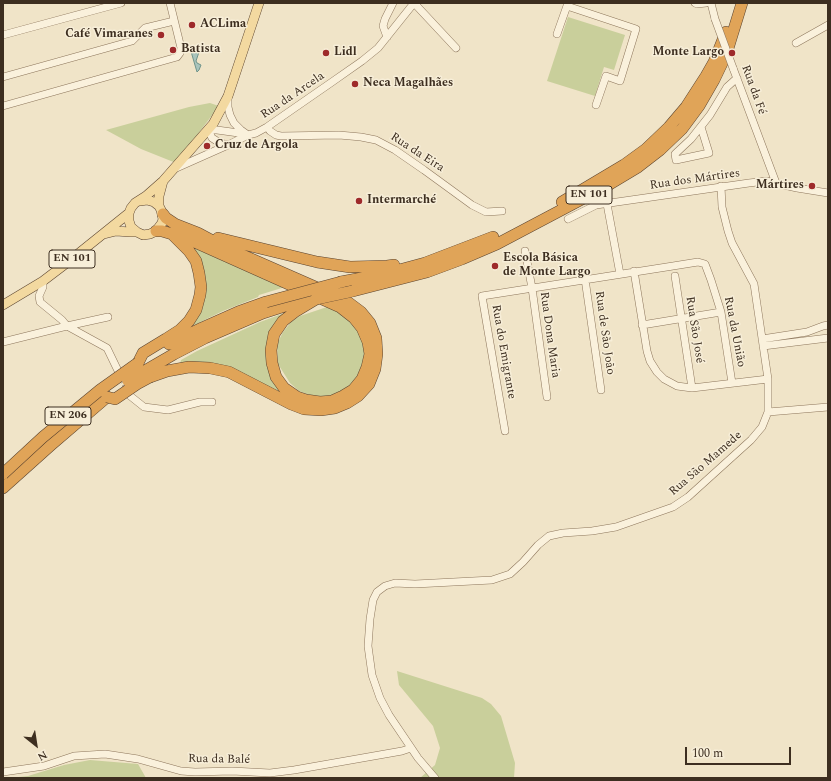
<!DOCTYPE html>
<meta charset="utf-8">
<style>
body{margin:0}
#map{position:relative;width:831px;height:781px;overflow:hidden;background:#f0e4c8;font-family:Spectral,serif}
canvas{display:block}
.frame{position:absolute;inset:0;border:4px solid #3d2e20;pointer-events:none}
.north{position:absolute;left:16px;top:725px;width:40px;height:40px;-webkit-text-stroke:3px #f7eed8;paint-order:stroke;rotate:150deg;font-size:11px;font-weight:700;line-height:16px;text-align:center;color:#3d2e20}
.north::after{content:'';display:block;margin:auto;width:14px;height:18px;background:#3d2e20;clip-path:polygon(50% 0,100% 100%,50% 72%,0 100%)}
.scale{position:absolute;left:685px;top:747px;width:106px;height:18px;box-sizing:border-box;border:2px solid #3d2e20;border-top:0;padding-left:5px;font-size:12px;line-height:14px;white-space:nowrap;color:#3d2e20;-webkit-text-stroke:3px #f7eed8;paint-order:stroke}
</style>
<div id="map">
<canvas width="831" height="781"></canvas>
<div class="frame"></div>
<div class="north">N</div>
<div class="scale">100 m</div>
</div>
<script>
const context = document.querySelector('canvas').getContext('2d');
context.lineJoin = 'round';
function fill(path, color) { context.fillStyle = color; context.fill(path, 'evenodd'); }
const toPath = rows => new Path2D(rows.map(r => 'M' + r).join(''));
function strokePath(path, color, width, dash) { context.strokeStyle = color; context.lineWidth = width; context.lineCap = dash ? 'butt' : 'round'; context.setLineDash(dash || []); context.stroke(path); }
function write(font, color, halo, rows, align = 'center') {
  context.font = font + ' Spectral,serif'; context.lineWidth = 3; context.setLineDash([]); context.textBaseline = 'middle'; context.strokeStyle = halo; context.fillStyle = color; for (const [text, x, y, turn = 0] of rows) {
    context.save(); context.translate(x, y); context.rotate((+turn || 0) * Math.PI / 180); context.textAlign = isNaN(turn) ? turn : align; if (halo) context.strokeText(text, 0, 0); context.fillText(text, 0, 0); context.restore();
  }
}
const green = toPath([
 [568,17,625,35,614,70,604,67,595,96,547,81],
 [210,103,219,106,176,163,141,149,106,130,189,107],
 [192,247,285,287,259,295,258,297,223,311,190,327,202,309,206,293,204,269,199,257],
 [330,306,350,321,358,330,362,338,365,351,363,362,359,372,356,379,349,386,340,393,331,396,321,397,310,395,299,391,290,383,278,364,277,344,283,332,291,322,300,316],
 [290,311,283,316,269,370,315,407,262,385,180,365,181,360,197,351,260,322],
 [397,671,482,698,491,704,501,716,515,763,514,778,420,778,435,765,440,748,433,726,399,685],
 [90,760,138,764,146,778,9,778,28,776,64,765]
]);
const water = toPath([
 [191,46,193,46,198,47,200,49,196,61,197,63,201,65,199,70,197,72,190,48,191,46]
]);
const minor = toPath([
 [414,3,456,48],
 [695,3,697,4,706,3],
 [711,3,715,19],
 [567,6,636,29,620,81,606,76,596,105],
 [557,34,568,3],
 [3,35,121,3],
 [387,37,383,26,385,19,393,3],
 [796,43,828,25],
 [733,68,776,183],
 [3,77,132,41,145,28,174,21],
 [228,97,228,107,230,115,234,123,241,130,248,135],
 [3,106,177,57,180,53,181,48,170,3],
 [267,127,270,131,276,135,281,136,339,135,361,137,376,140,395,150,424,170,472,205,486,212,502,211],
 [701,127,709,153,676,160,675,154,691,139,710,115,727,87,737,78],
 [208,130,217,130,246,134],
 [208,130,212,138,220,143,228,145],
 [174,169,228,145,248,135,256,133,267,127,332,82,362,61,378,48,414,3],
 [607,204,620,274],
 [568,219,596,205,749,183,766,181,797,188,828,193],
 [525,251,532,288,547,397],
 [634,271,647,351,650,361,657,372,664,379,677,386,692,388,768,379],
 [675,276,692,388],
 [585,279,601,390],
 [43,281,43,287,39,296,40,302,62,320,67,326,107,348,122,379],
 [642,325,721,312],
 [762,339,807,332,823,326,828,325],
 [3,342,67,326,108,317],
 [763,346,828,338],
 [126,388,129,395,144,407,168,410,200,402,212,402],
 [768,412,828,407],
 [505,431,482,296,673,266,698,262,705,264,711,280,721,312,732,383],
 [3,772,44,766,74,756,105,754,138,759,181,771,195,772,232,771,270,773,294,770,402,751,411,748],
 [435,778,418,758,389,715,380,698,372,675,368,646,370,619,373,600,377,592,385,586,395,583,415,584,492,580,510,574,523,562,538,545,549,536,563,533,592,531,616,527,673,507,688,497,751,440,762,427,768,412,768,379,754,284,732,243,728,231,722,207,721,186]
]);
const major = toPath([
 [159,206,159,196,163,181],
 [137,232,131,227,129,221,129,213,131,208,135,203,146,196,163,181,213,124,228,96,259,3],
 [104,234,116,231,130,232,137,232,143,235,150,234,156,231,162,223,163,219,161,210,159,206,154,202,147,200,140,201],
 [3,305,43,281,68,262,129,213]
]);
const highway = toPath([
 [562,202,624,165,646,149,669,127,686,107,706,76,714,62,726,32],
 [156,231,162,231,172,234,179,235,340,307,354,318,362,328,368,342,370,354,367,367,362,379,353,390,343,396,332,401,320,402,306,400,297,397,284,388,276,377,272,363,271,350,274,334,283,321,296,311,316,299],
 [218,238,317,262,350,267,387,266,394,265],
 [341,282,388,273,425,263,493,237],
 [353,291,427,272,462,259,497,244,603,188,638,167,660,150,682,129,699,106,714,80,726,55,742,3],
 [169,344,202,328,238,312,266,302],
 [138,363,143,353,166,339,180,330,189,321,196,310,200,295,201,287,199,273,196,261,189,251,174,236],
 [143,372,174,354,205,338,263,313,291,304,306,301],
 [150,377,167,371,189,367,210,368,229,372,291,404,304,409,321,410,335,408,347,403,358,396,369,384,375,369,377,354,376,338,370,323,361,312,345,300,224,247,198,233,175,224,166,218,163,214],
 [3,488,51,445,107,397]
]);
const minorBridge = toPath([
 [715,19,733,68]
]);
const highwayBridge = toPath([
 [316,299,353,291],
 [266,302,341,282],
 [128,381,143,372],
 [107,397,115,399,137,384,150,377],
 [3,474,43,437,100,390,138,363]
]);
const markers = [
 [192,25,4,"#9e2a2b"],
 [161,35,4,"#9e2a2b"],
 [173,50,4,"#9e2a2b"],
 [326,53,4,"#9e2a2b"],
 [732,53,4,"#9e2a2b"],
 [355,84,4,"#9e2a2b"],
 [207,146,4,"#9e2a2b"],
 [812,186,4,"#9e2a2b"],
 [359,201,4,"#9e2a2b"],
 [495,266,4,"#9e2a2b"]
];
const shields = [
 [589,195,46],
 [72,259,46],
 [68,416,46]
];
const shieldNames = [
 ["EN 101",589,195],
 ["EN 101",72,259],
 ["EN 206",68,416]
];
const poiNames = [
 ["ACLima",200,25],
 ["Café Vimaranes",153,35,"right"],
 ["Batista",181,50],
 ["Lidl",334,53],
 ["Monte Largo",724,53,"right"],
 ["Neca Magalhães",363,84],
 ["Cruz de Argola",215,146],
 ["Mártires",804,186,"right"],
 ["Intermarché",367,201],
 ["Escola Básica",503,259],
 ["de Monte Largo",503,273]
];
const streetNames = [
 ["Rua da Fé",753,90,70],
 ["Rua da Arcela",293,96,-34],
 ["Rua da Eira",417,153,33],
 ["Rua dos Mártires",695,180,-8],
 ["Rua São José",694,330,81],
 ["Rua da União",734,332,79],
 ["Rua de São João",604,333,82],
 ["Rua Dona Maria",549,335,82],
 ["Rua do Emigrante",503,352,80],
 ["Rua São Mamede",706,464,-41],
 ["Rua da Balé",219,760,1]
];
fill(green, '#c9cf9b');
fill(water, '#a9c4bc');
strokePath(water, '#6f938a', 1);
strokePath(minor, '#8d765c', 8);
strokePath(major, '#5b4430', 10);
strokePath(highway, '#5b4430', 12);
strokePath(minor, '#faf1dc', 7);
strokePath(major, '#f3d9a0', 9);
strokePath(highway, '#e0a458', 11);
strokePath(minorBridge, '#8d765c', 8, []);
strokePath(highwayBridge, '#5b4430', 12, []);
strokePath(minorBridge, '#faf1dc', 7);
strokePath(highwayBridge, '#e0a458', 11);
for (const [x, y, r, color] of markers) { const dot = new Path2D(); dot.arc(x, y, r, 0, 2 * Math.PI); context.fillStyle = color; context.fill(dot); strokePath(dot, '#f7eed8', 1.5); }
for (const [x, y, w] of shields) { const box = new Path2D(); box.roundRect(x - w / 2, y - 9, w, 18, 3); context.fillStyle = '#f7eed8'; context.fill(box); strokePath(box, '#3d2e20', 1); }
write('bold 11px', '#3d2e20', null, shieldNames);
write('bold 12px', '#3d2e20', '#f7eed8', poiNames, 'left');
write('12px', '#3d2e20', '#f7eed8', streetNames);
</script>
